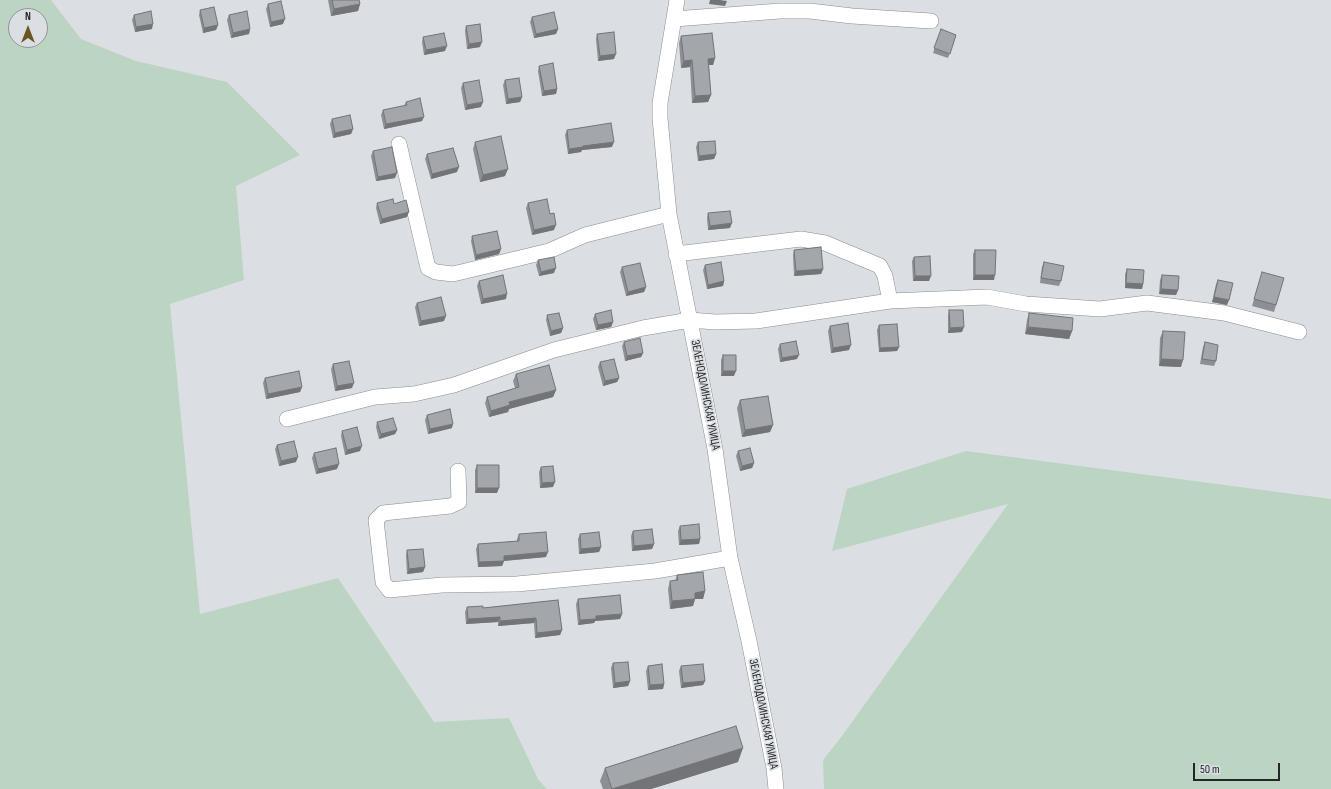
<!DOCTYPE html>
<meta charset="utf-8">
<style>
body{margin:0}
#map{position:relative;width:1331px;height:789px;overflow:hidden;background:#dbdfe4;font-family:"Sofia Sans Condensed",sans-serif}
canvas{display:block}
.north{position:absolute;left:8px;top:8px;width:40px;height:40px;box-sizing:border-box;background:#dbdfe4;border:1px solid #919598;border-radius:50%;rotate:0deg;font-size:11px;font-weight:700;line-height:16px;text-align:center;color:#232527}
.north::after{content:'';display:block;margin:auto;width:14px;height:18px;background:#6b5424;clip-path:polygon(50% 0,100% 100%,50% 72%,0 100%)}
.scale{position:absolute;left:1193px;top:763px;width:87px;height:18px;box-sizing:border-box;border:2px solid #232527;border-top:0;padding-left:5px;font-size:12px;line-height:14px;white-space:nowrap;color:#232527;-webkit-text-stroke:3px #dbdfe4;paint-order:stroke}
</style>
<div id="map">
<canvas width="1331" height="789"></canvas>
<div class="north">N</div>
<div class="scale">50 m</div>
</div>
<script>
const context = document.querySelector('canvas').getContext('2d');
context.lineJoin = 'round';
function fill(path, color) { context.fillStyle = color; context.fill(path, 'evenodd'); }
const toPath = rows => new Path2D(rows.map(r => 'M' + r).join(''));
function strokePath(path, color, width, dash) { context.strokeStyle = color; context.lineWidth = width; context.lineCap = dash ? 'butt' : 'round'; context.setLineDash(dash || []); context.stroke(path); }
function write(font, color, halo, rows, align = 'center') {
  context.font = font + ' "Sofia Sans Condensed",sans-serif'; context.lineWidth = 3.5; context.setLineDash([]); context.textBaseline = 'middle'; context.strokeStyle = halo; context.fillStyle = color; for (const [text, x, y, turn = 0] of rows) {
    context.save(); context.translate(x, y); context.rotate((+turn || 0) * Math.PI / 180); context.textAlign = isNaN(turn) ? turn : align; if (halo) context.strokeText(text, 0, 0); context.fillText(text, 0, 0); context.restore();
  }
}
const green = toPath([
 [0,0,51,0,81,39,136,61,227,82,300,155,236,186,244,280,170,304,200,614,338,578,434,722,509,718,538,779,547,789,0,789],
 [16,16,40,16,40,40,16,40],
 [966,451,1331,499,1331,789,824,789,823,760,842,736,1008,504,832,551,847,489]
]);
const minor = toPath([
 [677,0,660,103,660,118,669,214,715,449,730,558,749,641,774,768,776,789],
 [674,19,780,11,810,11,852,16,931,21],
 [399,144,428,268,436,272,453,274,549,251,585,235,669,214],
 [676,254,801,239,825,243,880,266,885,276,890,301],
 [287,419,375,397,414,394,454,385,554,350,643,328,690,320,715,322,756,321,890,301,987,297,1026,304,1100,309,1147,303,1224,313,1299,332],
 [458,471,459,502,450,506,383,513,376,520,383,582,389,590,442,585,517,584,655,571,730,558]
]);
const wall = toPath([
 [328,0,359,0,360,4,358,11,331,16],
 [268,4,283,24,270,27,266,9],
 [200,10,218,25,216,30,203,33,199,15],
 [134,15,152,29,135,32,132,20],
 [229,15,250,29,249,34,231,38,227,20],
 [532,17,558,29,556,34,534,38,530,22],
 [466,26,480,47,467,49,465,31],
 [941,29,956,35,948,58,933,53],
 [597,34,614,59,598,61,596,39],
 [681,36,715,58,713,65,709,65,711,95,708,102,692,103,690,67,681,68,679,43],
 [423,37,445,51,424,55,422,42],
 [539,66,557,89,556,94,542,96,538,71],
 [505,80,522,97,520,102,506,104,503,85],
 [463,83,481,107,465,110,461,88],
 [406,102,422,121,384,129,381,115,383,110,404,106],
 [332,119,353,129,351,134,333,138,330,124],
 [567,130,612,147,582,150,581,152,568,154,565,135],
 [475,142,505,176,480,182,473,149],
 [698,142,716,154,714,159,698,161,696,147],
 [373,151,395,178,376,181,371,156],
 [427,154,457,172,431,179,425,159],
 [377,203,394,204,407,217,380,224,376,208],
 [528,203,550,214,554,230,532,235,526,208],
 [708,213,730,228,708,230,707,218],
 [472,236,501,249,499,254,475,260,471,241],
 [794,250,823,269,821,274,794,276,793,255],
 [975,250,994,280,973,280,973,254],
 [914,257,929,281,913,281,912,261],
 [538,260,554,273,539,276,536,265],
 [1044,262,1061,281,1059,286,1040,283,1042,267],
 [705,265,724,281,723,286,707,289,703,270],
 [622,267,646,287,644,292,626,296,620,272],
 [1127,269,1143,284,1142,289,1125,288,1125,274],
 [1262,272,1276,305,1274,312,1252,306],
 [1162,275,1178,290,1176,295,1159,294,1160,280],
 [1218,280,1227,305,1212,302,1216,284],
 [479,281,506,299,481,304,477,286],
 [417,303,444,321,419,326,415,307],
 [949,310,962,332,948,333,948,315],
 [1029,313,1072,331,1069,339,1025,334,1027,320],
 [595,314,613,322,611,327,596,330,593,319],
 [547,315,563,328,561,333,550,336,546,320],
 [879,325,899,347,897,351,879,352,877,330],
 [830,326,849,350,831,353,828,331],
 [1163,331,1181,367,1159,366,1160,338],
 [624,342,643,353,641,357,625,361,622,346],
 [1205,342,1216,361,1214,366,1200,364,1203,347],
 [780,344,797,359,780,362,778,349],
 [723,355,734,376,721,376,721,360],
 [600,362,619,378,617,382,603,386,598,367],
 [333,364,352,388,335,391,331,369],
 [516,374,556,390,553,397,509,409,508,412,489,417,485,403,487,397,515,388,513,381],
 [265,378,302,387,300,392,266,399,263,383],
 [740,400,773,425,770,432,742,437,737,408],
 [427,415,452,428,428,434,425,420],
 [377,422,397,430,395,434,379,439,376,427],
 [342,431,360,451,345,455,341,436],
 [277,445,296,462,279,466,275,449],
 [738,451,754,463,752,468,740,471,736,456],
 [314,453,337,469,316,474,312,458],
 [477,465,497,493,475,493,475,470],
 [541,467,553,487,540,488,539,472],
 [680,526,700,539,699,544,679,545,678,531],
 [633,531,654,544,652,549,632,551,631,536],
 [519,534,546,557,504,561,502,566,478,567,476,549,478,544,517,541,517,539],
 [580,534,601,547,599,552,579,554,578,539],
 [407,550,425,567,423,572,407,574,406,555],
 [677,575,705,591,703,599,695,599,693,606,670,609,668,589,670,581,675,581],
 [578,599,622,614,620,619,595,621,594,623,578,625,576,604],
 [558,600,562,630,560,635,535,638,534,623,498,626,498,622,466,624,465,612,467,607,483,608],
 [613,663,630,681,628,686,613,688,611,668],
 [648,666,664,684,663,689,648,690,646,671],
 [681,666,705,681,703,685,681,688,679,671],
 [738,762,651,789,603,789,600,781,605,768]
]);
const shadedWall = toPath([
 [710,0,720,0,727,1,725,6,709,4],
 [360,4,358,11,331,16,334,9],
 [285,19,283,24,270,27,271,22],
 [153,24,152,29,135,32,136,27],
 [218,25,216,30,203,33,204,28],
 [250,29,249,34,231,38,233,33],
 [558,29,556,34,534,38,536,34],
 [482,42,480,47,467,49,469,44],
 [447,46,445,51,424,55,426,50],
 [616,54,614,59,598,61,600,56],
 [715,58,713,65,706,65,708,59],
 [692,60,690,67,681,68,684,61],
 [557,89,556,94,542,96,544,91],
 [711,95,708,102,692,103,695,96],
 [522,97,520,102,506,104,508,99],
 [483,102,481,107,465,110,467,105],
 [424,117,422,121,384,129,386,124],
 [353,129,351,134,333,138,335,133],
 [614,142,612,147,582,150,581,152,568,154,569,149,583,146],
 [716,154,714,159,698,161,699,156],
 [459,167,457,172,431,179,432,174],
 [508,169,505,176,480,182,483,175],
 [397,173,395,178,376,181,378,177],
 [409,212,407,217,380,224,382,219],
 [732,223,730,228,708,230,710,226],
 [556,225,554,230,532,235,534,230],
 [501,249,499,254,475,260,476,255],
 [556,268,554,273,539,276,541,272],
 [823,269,821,274,794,276,796,271],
 [975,275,995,275,994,280,973,280],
 [915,276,931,276,929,281,913,281],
 [724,281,723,286,707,289,708,285],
 [1126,283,1143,284,1142,289,1125,288],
 [646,287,644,292,626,296,628,292],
 [1161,289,1178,290,1176,295,1159,294],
 [507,294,506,299,481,304,483,299],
 [1214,297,1229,300,1227,305,1212,302],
 [446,316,444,321,419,326,421,321],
 [613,322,611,327,596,330,598,325],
 [964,327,962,332,948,333,950,328],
 [1028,327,1072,331,1069,339,1025,334],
 [563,328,561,333,550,336,551,331],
 [851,345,849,350,831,353,833,348],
 [899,347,897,351,879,352,880,348],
 [643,353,641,357,625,361,627,356],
 [799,355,797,359,780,362,782,358],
 [1161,359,1183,360,1181,367,1159,366],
 [723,371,736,371,734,376,721,376],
 [619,378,617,382,603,386,605,381],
 [354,383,352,388,335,391,337,386],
 [302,387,300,392,266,399,268,394],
 [556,390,553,397,509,409,508,412,489,417,491,411,509,402],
 [453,424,452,428,428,434,430,429],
 [773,425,770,432,742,437,745,430],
 [397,430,395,434,379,439,381,434],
 [362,446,360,451,345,455,347,450],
 [298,457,296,462,279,466,281,461],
 [754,463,752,468,740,471,742,466],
 [339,464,337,469,316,474,318,469],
 [555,482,553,487,540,488,542,483],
 [477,488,499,488,497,493,475,493],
 [700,539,699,544,679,545,681,540],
 [654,544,652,549,632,551,634,546],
 [601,547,599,552,579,554,581,549],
 [548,552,546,557,502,561,504,556],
 [504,561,502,566,478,567,479,562],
 [425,567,423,572,407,574,409,569],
 [705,591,703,599,695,599,693,606,670,609,672,601,695,593],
 [622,614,620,619,595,621,594,623,578,625,580,620,596,616],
 [500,617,498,622,466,624,468,619],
 [536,618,534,623,498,626,500,621],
 [562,630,560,635,535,638,537,633],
 [630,681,628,686,613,688,615,683],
 [705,681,703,685,681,688,683,683],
 [664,684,663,689,648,690,650,685],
 [743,748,738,762,651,789,612,789]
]);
const building = toPath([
 [332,0,359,0,360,4,334,9,332,0],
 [281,1,285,19,271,22,268,4,281,1],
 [214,7,218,25,204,28,200,10,214,7],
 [151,11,153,24,136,27,134,15,151,11],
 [247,11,250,29,233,33,229,15,247,11],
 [554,12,558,29,536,34,532,17,554,12],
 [480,24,482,42,469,44,466,26,480,24],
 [941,29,956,35,950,54,934,48,941,29],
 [614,32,616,54,600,56,597,34,614,32],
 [444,33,447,46,426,50,423,37,444,33],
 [712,33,715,58,708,59,711,95,695,96,692,60,684,61,681,36,712,33],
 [553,63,557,89,544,91,539,66,553,63],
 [519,78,522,97,508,99,505,80,519,78],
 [479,80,483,102,467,105,463,83,479,80],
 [420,98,424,117,386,124,383,110,407,105,406,102,420,98],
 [350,115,353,129,335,133,332,119,350,115],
 [611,123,614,142,583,146,583,147,569,149,567,130,611,123],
 [501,136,508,169,483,175,475,142,501,136],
 [715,141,716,154,699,156,698,142,715,141],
 [392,147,397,173,378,177,373,151,392,147],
 [453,148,459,167,432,174,427,154,453,148],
 [393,199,394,204,406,200,409,212,382,219,377,203,393,199],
 [547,199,550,214,554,213,556,225,534,230,528,203,547,199],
 [730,211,732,223,710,226,708,213,730,211],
 [497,231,501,249,476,255,472,236,497,231],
 [821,247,823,269,796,271,794,250,821,247],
 [975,250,996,250,995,275,975,275,975,250],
 [930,256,931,276,915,276,914,257,930,256],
 [554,257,556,268,541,272,538,260,554,257],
 [721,262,724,281,708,285,705,265,721,262],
 [1044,262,1064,266,1061,281,1041,278,1044,262],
 [640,263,646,287,628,292,622,267,640,263],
 [1127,269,1144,270,1143,284,1126,283,1127,269],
 [1262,272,1284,278,1276,305,1254,299,1262,272],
 [503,275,507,294,483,299,479,281,503,275],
 [1162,275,1179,276,1178,290,1161,289,1162,275],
 [1218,280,1233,283,1229,300,1214,297,1218,280],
 [441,297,446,316,421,321,417,303,441,297],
 [611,310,613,322,598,325,595,314,611,310],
 [949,310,963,310,964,327,950,328,949,310],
 [559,313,563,328,551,331,547,315,559,313],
 [1029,313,1073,318,1072,331,1028,327,1029,313],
 [848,323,851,345,833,348,830,326,848,323],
 [897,324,899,347,880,348,879,325,897,324],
 [1163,331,1185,332,1183,360,1161,359,1163,331],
 [640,338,643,353,627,356,624,342,640,338],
 [796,341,799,355,782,358,780,344,796,341],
 [1205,342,1218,345,1216,361,1202,359,1205,342],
 [723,355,736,355,736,371,723,371,723,355],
 [614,359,619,378,605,381,600,362,614,359],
 [349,361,354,383,337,386,333,364,349,361],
 [549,365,556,390,509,402,510,405,491,411,487,397,519,387,516,374,549,365],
 [299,371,302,387,268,394,265,378,299,371],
 [768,396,773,425,745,430,740,400,768,396],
 [450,409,453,424,430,429,427,415,450,409],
 [393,418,397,430,381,434,377,422,393,418],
 [357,427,362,446,347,450,342,431,357,427],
 [294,441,298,457,281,461,277,445,294,441],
 [336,448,339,464,318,469,314,453,336,448],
 [750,448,754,463,742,466,738,451,750,448],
 [477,465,499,465,499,488,477,488,477,465],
 [553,466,555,482,542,483,541,467,553,466],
 [699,524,700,539,681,540,680,526,699,524],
 [652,529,654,544,634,546,633,531,652,529],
 [546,532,548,552,504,556,504,561,479,562,478,544,519,541,519,534,546,532],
 [599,532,601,547,581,549,580,534,599,532],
 [423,549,425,567,409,569,407,550,423,549],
 [703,572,705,591,695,593,695,599,672,601,670,581,678,580,677,575,703,572],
 [620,595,622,614,596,616,596,619,580,620,578,599,620,595],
 [558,600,562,630,537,633,536,618,500,621,500,617,468,619,467,607,483,606,483,608,558,600],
 [628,662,630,681,615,683,613,663,628,662],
 [662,664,664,684,650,685,648,666,662,664],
 [703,664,705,681,683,683,681,666,703,664],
 [736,726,743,748,612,789,605,768,736,726]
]);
const streetNames = [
 ["ЗЕЛЕНОДОЛИНСКАЯ УЛИЦА",705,395,79],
 ["ЗЕЛЕНОДОЛИНСКАЯ УЛИЦА",763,714,79]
];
fill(green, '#bbd5c2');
strokePath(minor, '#888b90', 16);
strokePath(minor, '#fff', 15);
fill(wall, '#8c8f93');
fill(shadedWall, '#727478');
fill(building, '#a3a6ab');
strokePath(building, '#727478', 1);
write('12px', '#232527', '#dbdfe4', streetNames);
</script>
